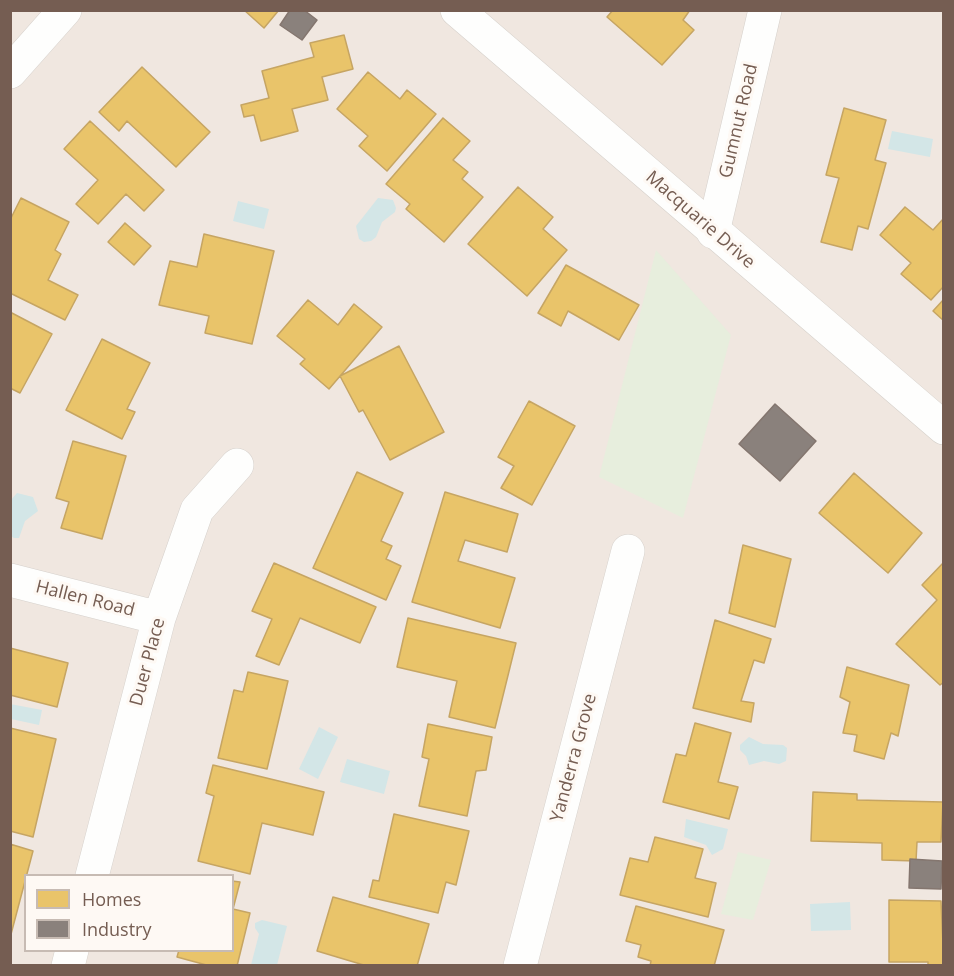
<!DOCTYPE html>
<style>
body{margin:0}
#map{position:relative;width:954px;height:976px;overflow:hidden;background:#f8f5f1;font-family:"Open Sans",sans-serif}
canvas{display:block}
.frame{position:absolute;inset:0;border:12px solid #755d52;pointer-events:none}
.legend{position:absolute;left:24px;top:874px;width:210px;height:78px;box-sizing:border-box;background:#fef9f4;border:2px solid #c7bbb3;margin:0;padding:8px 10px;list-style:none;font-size:18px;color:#755d52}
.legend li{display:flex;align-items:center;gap:12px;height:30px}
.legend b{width:30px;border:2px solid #c7bbb3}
</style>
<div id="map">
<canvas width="954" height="976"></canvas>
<div class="frame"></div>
<ul class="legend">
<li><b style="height:16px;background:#e9c46a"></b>Homes</li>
<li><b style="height:16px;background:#8a817c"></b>Industry</li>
</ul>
</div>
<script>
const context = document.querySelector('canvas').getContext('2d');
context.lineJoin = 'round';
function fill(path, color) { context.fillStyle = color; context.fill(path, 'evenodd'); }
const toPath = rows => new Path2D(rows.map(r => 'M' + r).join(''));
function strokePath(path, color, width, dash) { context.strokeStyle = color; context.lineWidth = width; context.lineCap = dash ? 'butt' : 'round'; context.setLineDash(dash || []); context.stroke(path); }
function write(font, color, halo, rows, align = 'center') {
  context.font = font + ' "Open Sans",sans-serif'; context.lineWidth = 6; context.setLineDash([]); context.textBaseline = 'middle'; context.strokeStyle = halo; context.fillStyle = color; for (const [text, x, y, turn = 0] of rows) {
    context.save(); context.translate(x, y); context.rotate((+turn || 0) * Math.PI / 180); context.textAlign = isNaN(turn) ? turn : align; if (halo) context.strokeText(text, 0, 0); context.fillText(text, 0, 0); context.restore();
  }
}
const residential = toPath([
 [10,11,943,11,943,965,11,965],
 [26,876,232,876,232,950,26,950]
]);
const green = toPath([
 [656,250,731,335,683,518,599,477],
 [738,852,771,860,753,920,721,914]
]);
const water = toPath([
 [892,131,933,139,930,157,888,149],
 [378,198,393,200,396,208,395,212,382,222,376,237,371,241,364,242,359,239,356,226],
 [238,201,269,209,264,229,233,221],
 [17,493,33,497,38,511,25,521,19,538,14,538,11,536,11,500],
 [10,704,42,710,39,725,11,719],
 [319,727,338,737,318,779,299,769],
 [749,737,763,744,783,745,787,748,786,761,779,764,764,761,749,765,746,756,740,750,740,745],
 [347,759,390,771,384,794,340,782],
 [686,819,728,829,723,849,712,855,706,845,684,837],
 [850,902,851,930,811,931,810,904],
 [262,920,287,926,277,965,251,965,259,934,255,928,255,923]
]);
const homes = toPath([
 [244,10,279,10,264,28,244,10],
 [613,10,690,10,683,20,694,30,662,65,607,17,613,10],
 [344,35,353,69,322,77,328,100,292,109,298,131,261,141,254,115,244,117,241,105,269,98,262,71,314,57,310,43,344,35],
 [142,67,210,132,176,167,127,121,119,131,99,112,142,67],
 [368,72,400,99,407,90,436,114,387,171,359,146,368,136,337,109,368,72],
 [844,108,886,120,875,160,886,163,868,229,858,226,852,250,821,242,839,178,826,175,844,108],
 [443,118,470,141,453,160,468,172,462,179,483,197,444,242,406,209,410,204,386,184,443,118],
 [90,121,164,190,144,211,126,194,98,224,76,204,98,180,64,149,90,121],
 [518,187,553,217,543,229,567,250,527,296,468,244,518,187],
 [21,198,69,222,55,250,61,254,48,280,78,295,65,320,10,293,10,220,21,198],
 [905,207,933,230,944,218,944,286,931,300,901,274,911,263,880,235,905,207],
 [125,223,151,246,134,265,108,242,125,223],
 [204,234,274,251,252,344,205,333,209,316,159,305,170,261,197,267,204,234],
 [566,265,639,305,619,340,568,311,561,326,538,313,566,265],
 [944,299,944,321,933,311,944,299],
 [308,300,338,325,354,304,382,327,329,389,300,364,305,359,277,336,308,300],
 [10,312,52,334,20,393,10,388,10,312],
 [102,339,150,363,127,409,135,412,122,439,66,410,102,339],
 [399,346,444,432,390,460,363,410,359,412,340,376,399,346],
 [529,401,575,426,532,505,501,488,514,466,498,457,529,401],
 [73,441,126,456,102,539,61,528,69,502,56,498,73,441],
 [357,472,403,493,381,541,392,546,386,559,401,566,386,600,313,568,357,472],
 [854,473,922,533,888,573,819,513,854,473],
 [445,492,518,514,507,552,465,540,458,561,515,578,500,628,412,602,445,492],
 [743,545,791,559,775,627,729,613,743,545],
 [944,562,944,682,940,685,896,644,937,600,922,585,944,562],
 [274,563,376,607,360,643,300,618,279,665,256,656,272,619,252,611,274,563],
 [408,618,516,643,495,728,449,717,457,681,397,667,408,618],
 [715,620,771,639,764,663,754,660,741,701,754,703,751,722,693,708,715,620],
 [10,648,68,663,57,707,10,695,10,648],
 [847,667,909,685,898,736,891,733,884,759,854,751,857,735,843,733,850,702,840,697,847,667],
 [248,672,288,681,267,769,218,758,234,690,243,692,248,672],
 [695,723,731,733,718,782,738,787,729,819,663,802,676,754,686,756,695,723],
 [428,724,492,737,486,770,476,771,467,816,419,806,429,759,422,757,428,724],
 [10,728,56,739,33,837,10,831,10,728],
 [213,765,324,792,313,835,262,823,250,874,198,861,214,796,206,793,213,765],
 [813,792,857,794,857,800,943,802,941,842,917,842,916,861,882,860,882,843,811,841,813,792],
 [394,814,469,831,456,885,446,882,438,913,369,897,373,880,379,881,394,814],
 [655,837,703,849,695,878,716,883,708,917,620,895,630,858,648,862,655,837],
 [10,844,33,851,10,938,10,844],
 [232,881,240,882,233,909,250,913,237,966,210,966,177,957,179,950,232,950,232,881],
 [333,897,429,924,417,966,367,966,317,951,333,897],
 [889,900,941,901,944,966,928,966,928,962,889,962,889,900],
 [636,906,724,930,714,966,650,966,651,961,638,957,641,945,626,941,636,906]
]);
const industry = toPath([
 [290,10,304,10,317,20,302,40,280,25,290,10],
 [775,404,816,441,780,481,739,444,775,404],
 [910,859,942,861,941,889,909,888,910,859]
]);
const street = toPath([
 [10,72,65,10],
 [713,232,765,10],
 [10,580,159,618],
 [92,876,159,618,197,510,237,465],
 [68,966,72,950],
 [520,966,628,551]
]);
const secondary = toPath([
 [457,10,944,428]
]);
const streetNames = [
 ["Gumnut Road",739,121,-77],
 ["Macquarie Drive",700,220,41],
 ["Hallen Road",85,599,14],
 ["Duer Place",148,662,-75],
 ["Yanderra Grove",574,758,-75]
];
fill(residential, '#f0e7e0');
fill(green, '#e7eedd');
fill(water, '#d3e6e7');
fill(homes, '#e9c46a');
strokePath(homes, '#c6a563', 1.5);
fill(industry, '#8a817c');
strokePath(industry, '#84766f', 1.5);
strokePath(street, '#d6d1cc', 34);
strokePath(secondary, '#d6d1cb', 34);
strokePath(street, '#fefefd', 33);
strokePath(secondary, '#fefefd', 33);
write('18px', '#755d52', '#fef9f4', streetNames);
</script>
